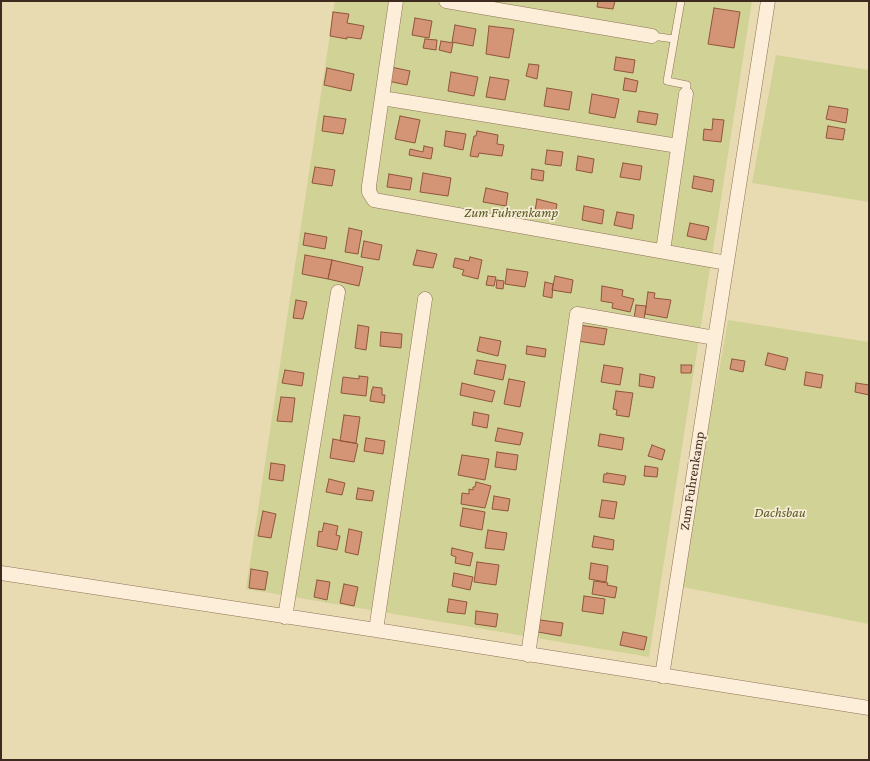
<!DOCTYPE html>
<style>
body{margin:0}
#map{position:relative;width:870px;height:761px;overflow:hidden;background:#f2e1c4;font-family:"Crimson Pro",serif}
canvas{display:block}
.frame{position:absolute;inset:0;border:2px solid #3e2a1e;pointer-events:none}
</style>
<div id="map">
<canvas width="870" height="761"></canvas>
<div class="frame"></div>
</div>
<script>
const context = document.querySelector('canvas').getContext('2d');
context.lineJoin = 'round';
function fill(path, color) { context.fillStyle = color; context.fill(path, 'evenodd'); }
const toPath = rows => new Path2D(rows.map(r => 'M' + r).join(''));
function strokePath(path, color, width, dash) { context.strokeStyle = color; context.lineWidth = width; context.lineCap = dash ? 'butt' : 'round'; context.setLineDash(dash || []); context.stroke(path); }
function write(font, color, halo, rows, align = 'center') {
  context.font = font + ' "Crimson Pro",serif'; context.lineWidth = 3.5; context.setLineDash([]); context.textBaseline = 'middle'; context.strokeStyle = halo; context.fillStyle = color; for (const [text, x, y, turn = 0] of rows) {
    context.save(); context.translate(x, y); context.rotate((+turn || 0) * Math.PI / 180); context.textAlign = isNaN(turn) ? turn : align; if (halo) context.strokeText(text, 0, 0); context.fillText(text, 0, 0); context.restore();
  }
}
const farmland = toPath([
 [1,1,869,1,869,760,1,760]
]);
const green = toPath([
 [335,1,752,1,649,657,246,589],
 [776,55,869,70,869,202,752,183],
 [728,320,869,342,869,624,673,585,718,377]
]);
const building = toPath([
 [598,1,615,1,613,9,597,7,598,1],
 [714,8,740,12,734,48,708,44,714,8],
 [333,12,349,14,347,23,364,26,361,39,347,37,347,39,330,36,333,12],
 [415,18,432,21,429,38,412,35,415,18],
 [455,25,476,29,473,46,452,42,455,25],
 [489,26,514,29,509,58,486,54,489,26],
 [425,39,437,40,436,50,423,48,425,39],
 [441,41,453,43,451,53,439,50,441,41],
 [616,57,635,60,633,73,614,70,616,57],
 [529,64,539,65,537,79,526,76,529,64],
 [391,67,410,71,407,85,388,81,391,67],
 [327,68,354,74,351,91,324,85,327,68],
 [451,72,478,77,474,96,448,91,451,72],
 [490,77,509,80,505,100,486,97,490,77],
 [625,78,638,81,636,92,623,90,625,78],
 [547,88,572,92,569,110,544,106,547,88],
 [592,94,619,99,615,118,589,113,592,94],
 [829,106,848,109,846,123,826,119,829,106],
 [639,111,658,114,656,125,637,122,639,111],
 [324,116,346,119,343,134,322,131,324,116],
 [400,116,420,120,415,143,395,139,400,116],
 [713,119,724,120,721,142,703,140,704,129,712,130,713,119],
 [828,126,845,129,843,140,826,138,828,126],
 [446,131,466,134,463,150,444,146,446,131],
 [477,131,498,135,497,144,504,145,502,156,479,153,478,157,470,156,474,136,476,136,477,131],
 [424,146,433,148,431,159,409,155,410,149,423,152,424,146],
 [547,150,563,152,561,166,545,164,547,150],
 [578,156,594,159,592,173,576,170,578,156],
 [623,163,642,166,640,180,620,177,623,163],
 [315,167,335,170,332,186,312,183,315,167],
 [532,169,544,171,543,181,531,179,532,169],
 [423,173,451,178,448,196,420,192,423,173],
 [389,174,412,178,410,190,387,187,389,174],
 [694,176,714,180,712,192,692,188,694,176],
 [486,188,508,193,506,206,483,202,486,188],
 [537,199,557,204,555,215,535,211,537,199],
 [584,206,604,210,602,224,582,220,584,206],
 [617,212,634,215,632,229,614,225,617,212],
 [690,223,709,227,706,240,687,236,690,223],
 [349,228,362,231,358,254,345,252,349,228],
 [305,233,327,237,325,249,303,245,305,233],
 [364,241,382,245,379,260,361,257,364,241],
 [417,250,437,254,433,268,413,265,417,250],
 [305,255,332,260,328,279,302,274,305,255],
 [470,257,482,260,478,279,462,275,464,270,453,267,455,258,469,261,470,257],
 [332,260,363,267,359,286,328,279,332,260],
 [507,269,528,272,525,287,505,284,507,269],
 [488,276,496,277,494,286,486,285,488,276],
 [555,276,573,280,571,293,552,290,555,276],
 [497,280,504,281,503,289,496,288,497,280],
 [545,282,553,284,552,298,543,296,545,282],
 [602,286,623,290,622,296,634,299,630,312,612,308,613,303,601,301,602,286],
 [648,292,655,293,654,298,671,300,667,318,645,314,648,292],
 [296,300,307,302,303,319,293,318,296,300],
 [636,305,646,306,644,320,634,319,636,305],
 [358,325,369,327,366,350,355,348,358,325],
 [579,325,607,329,604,345,577,341,579,325],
 [381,332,402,334,401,348,380,346,381,332],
 [480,337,501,341,498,356,477,351,480,337],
 [527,346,546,349,545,357,526,354,527,346],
 [768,353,788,358,785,370,765,365,768,353],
 [732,359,745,361,743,372,730,369,732,359],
 [477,360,506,365,503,380,474,374,477,360],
 [604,365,623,368,620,385,601,382,604,365],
 [681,365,692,365,691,373,681,373,681,365],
 [285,370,304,373,302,386,282,383,285,370],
 [806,372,823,375,821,388,804,385,806,372],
 [640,374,655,377,653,388,639,386,640,374],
 [359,376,368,377,366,396,341,393,343,377,359,379,359,376],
 [509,379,525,382,520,407,504,404,509,379],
 [462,383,495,391,492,402,460,395,462,383],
 [856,383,869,385,869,395,855,392,856,383],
 [373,387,382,388,382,395,385,395,384,403,370,401,372,389,373,389,373,387],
 [616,391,633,393,629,417,616,415,617,410,613,409,616,391],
 [281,397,295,398,292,422,277,421,281,397],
 [474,412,489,415,487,428,472,425,474,412],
 [344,415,360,417,356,443,340,441,344,415],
 [498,428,523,433,520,445,495,441,498,428],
 [600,434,624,438,622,450,598,446,600,434],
 [366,438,385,441,383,454,364,451,366,438],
 [333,439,358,444,354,462,330,458,333,439],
 [652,445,665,450,662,460,648,456,652,445],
 [497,452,518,455,516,470,495,467,497,452],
 [462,455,489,459,485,480,458,475,462,455],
 [271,463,285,465,283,481,269,479,271,463],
 [645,466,658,468,657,477,644,476,645,466],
 [607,473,626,476,624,485,603,482,604,474,607,474,607,473],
 [329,479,345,483,342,495,326,492,329,479],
 [476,482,491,486,485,508,461,504,462,493,469,494,469,489,473,490,473,487,475,487,476,482],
 [358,488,374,491,372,501,356,499,358,488],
 [494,496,510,499,508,511,492,509,494,496],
 [602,500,617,502,614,519,599,517,602,500],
 [463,508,485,512,482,530,460,526,463,508],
 [263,511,276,514,271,538,258,536,263,511],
 [324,523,338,526,336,535,340,536,337,550,317,546,319,531,322,532,324,523],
 [349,529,362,532,358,555,345,552,349,529],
 [488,530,507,533,504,550,485,548,488,530],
 [594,536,614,540,613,550,592,547,594,536],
 [452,548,473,553,470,566,455,563,456,557,451,555,452,548],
 [477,562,499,565,496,585,474,582,477,562],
 [591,563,608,566,606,582,589,579,591,563],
 [251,569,268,572,265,590,249,588,251,569],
 [454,573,473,577,470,590,452,586,454,573],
 [317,580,330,582,327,600,314,597,317,580],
 [594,581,608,583,607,585,617,587,615,598,592,594,594,581],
 [344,584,358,587,354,606,340,603,344,584],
 [584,596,605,599,603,614,582,611,584,596],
 [449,599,467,602,465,614,447,612,449,599],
 [476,611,498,614,496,627,475,624,476,611],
 [540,620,563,623,561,636,538,632,540,620],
 [623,632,647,637,644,650,620,645,623,632]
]);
const lane = toPath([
 [681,1,667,81,687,85,686,94],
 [652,36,674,39]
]);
const street = toPath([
 [396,1,369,186,369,192,374,200,727,263],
 [446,1,652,36],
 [382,98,678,146],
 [663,251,686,94],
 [1,573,376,630,869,708],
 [285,617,338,292],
 [376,630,425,299],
 [528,655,577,314,715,338],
 [662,676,768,1]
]);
const parkNames = [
 ["Zum Fuhrenkamp",511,213],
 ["Dachsbau",780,513]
];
const streetNames = [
 ["Zum Fuhrenkamp",692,481,-81]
];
fill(farmland, '#e9dbb1');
fill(green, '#d0d296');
fill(building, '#d49576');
strokePath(building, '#91563c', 1);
strokePath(lane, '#8f7158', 8);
strokePath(street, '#8f7158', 15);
strokePath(lane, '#fceed8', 7);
strokePath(street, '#fceed8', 14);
write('italic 14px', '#525c22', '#f9ebd5', parkNames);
write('14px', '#3e2a1e', '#f9ebd5', streetNames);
</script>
